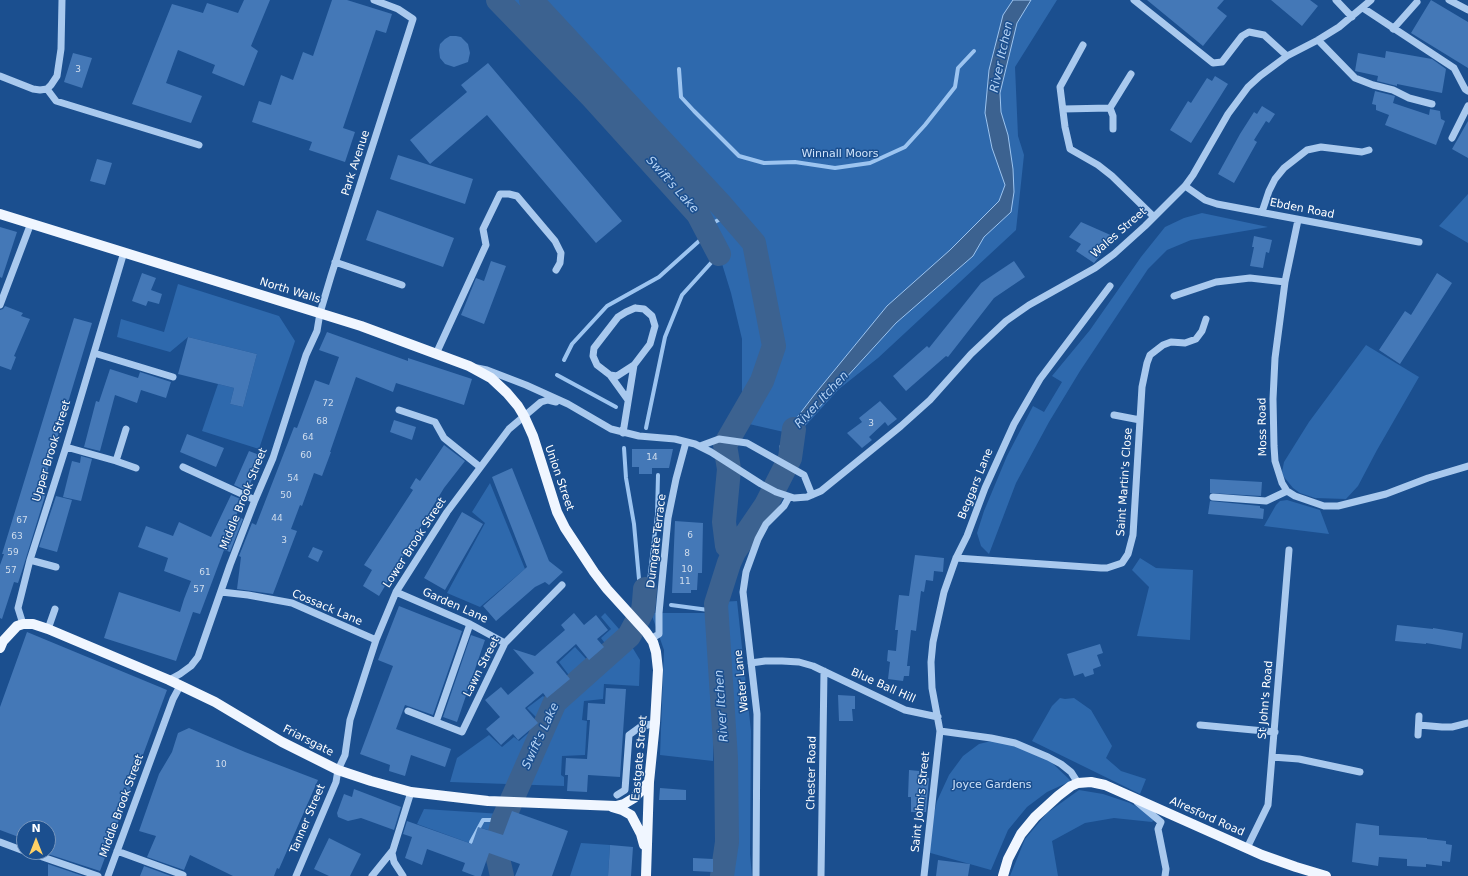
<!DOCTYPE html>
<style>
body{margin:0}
#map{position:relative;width:1468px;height:876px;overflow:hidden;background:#1b4f8f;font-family:"DejaVu Sans",sans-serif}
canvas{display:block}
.north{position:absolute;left:16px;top:820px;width:40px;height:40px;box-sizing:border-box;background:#1b4f8f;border:1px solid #7695bc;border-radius:50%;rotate:0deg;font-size:11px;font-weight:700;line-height:16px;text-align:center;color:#fff}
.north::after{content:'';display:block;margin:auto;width:14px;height:18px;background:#ffd166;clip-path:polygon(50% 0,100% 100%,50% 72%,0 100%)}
</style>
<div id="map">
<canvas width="1468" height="876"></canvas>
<div class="north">N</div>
</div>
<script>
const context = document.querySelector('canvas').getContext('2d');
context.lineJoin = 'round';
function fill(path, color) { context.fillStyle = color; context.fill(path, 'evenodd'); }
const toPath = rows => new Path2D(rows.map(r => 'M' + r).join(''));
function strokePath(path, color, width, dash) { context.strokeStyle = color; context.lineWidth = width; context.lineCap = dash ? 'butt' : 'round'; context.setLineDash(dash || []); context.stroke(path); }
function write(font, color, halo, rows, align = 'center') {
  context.font = font + ' "DejaVu Sans",sans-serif'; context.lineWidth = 3; context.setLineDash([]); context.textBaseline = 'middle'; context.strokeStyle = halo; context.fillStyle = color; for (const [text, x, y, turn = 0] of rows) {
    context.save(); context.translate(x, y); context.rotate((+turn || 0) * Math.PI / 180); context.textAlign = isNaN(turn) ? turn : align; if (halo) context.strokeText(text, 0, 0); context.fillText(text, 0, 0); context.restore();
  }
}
const green = toPath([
 [498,0,1057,0,1015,67,1018,136,1024,155,1016,230,878,358,839,389,797,435,749,424,742,391,742,339,731,293,719,254,698,214,593,98],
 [1468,194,1468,243,1439,226],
 [1202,213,1268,227,1191,240,1167,250,1148,269,1080,371,1049,422,1016,483,989,554,981,546,977,533,984,511,1007,456,1033,406,1044,412,1062,382,1052,376,1090,330,1141,257,1165,227,1184,218],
 [178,284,279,316,295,341,259,449,202,431,218,384,234,388,230,404,243,407,257,354,188,337,170,352,117,337,121,319,164,332],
 [1366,345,1419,377,1377,450,1358,486,1346,499,1315,498,1300,493,1293,488,1284,477,1282,472,1284,462,1309,422],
 [490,483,525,569,480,607,447,593,485,523,472,512],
 [1287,500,1320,510,1329,534,1264,526,1276,505,1280,501],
 [1140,558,1156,568,1193,570,1190,640,1137,636,1149,587,1132,570],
 [737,601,751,731,750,854,752,876,732,876,734,853,734,768,720,602],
 [605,613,626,637,640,660,639,686,604,684,603,699,584,701,582,720,587,721,585,755,562,756,561,775,564,777,564,786,450,782,457,758,489,735,502,747,514,737,519,741,541,722,527,708,543,696,548,701,571,678,559,662,575,647,587,660,607,646,601,638,611,629,601,617],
 [651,613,713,613,713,761,660,755,664,650],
 [1060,698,1065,699,1074,698,1091,710,1112,746,1106,758,1121,771,1146,779,1140,794,1032,741,1052,706],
 [995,740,1015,745,1048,759,1071,781,1047,792,1027,807,1008,830,991,870,927,852,930,831,937,801,949,775,963,756,979,744],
 [1079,790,1103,794,1130,803,1156,818,1152,822,1114,818,1085,823,1052,841,1058,876,1010,876,1025,839,1047,813],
 [424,809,502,814,498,833,478,827,472,844,417,824],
 [581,843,610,845,608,876,570,876]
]);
const water = toPath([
 [1013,0,1031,0,1017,23,1000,93,1001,112,1008,135,1013,169,1014,192,1011,212,984,237,973,256,896,323,813,414,793,440,796,466,781,458,780,446,786,432,815,394,887,306,950,250,999,201,1005,185,992,148,985,113,989,70,1003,15,1013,0]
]);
const stream = toPath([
 [679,69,681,97,694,111,739,156,764,163,795,162,835,168,870,163,905,147,925,125,955,87,958,68,974,51],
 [705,227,730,214],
 [564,360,572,344,607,306,659,277,708,233],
 [557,375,616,407],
 [646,428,665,337,682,295,719,254],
 [624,448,626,478,634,524,639,579,645,589],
 [645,589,649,581,657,515,658,475],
 [644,602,650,602],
 [671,605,716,611],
 [471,842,483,820,503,820]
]);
const river = toPath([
 [498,0,593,98,698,214,719,254],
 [531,0,722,206,754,243,774,346,762,381,725,445,729,469,724,522,727,546,734,552],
 [502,876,496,850,503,820,555,702,629,636,643,610,644,602,645,589],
 [722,876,727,842,726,759,716,604,729,563,734,552,766,505,790,458,794,429]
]);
const building = toPath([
 [244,0,270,0,251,46,258,51,244,86,212,73,215,65,178,50,166,83,202,96,191,123,132,104,172,4,203,13,207,3,238,13],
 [332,0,347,0,392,14,386,33,376,30,343,128,355,132,345,162,309,150,312,142,252,122,259,101,271,105,281,75,293,80,303,52,313,56],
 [1147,0,1224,0,1217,8,1227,16,1203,46],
 [1271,0,1310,0,1318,6,1302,26],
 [1431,0,1468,22,1468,68,1411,33],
 [450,36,456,36,461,37,468,44,470,53,468,62,454,67,445,64,440,58,439,50,440,44,445,39],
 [1386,51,1432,59,1446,69,1442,93,1397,84,1397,86,1377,81,1378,76,1355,71,1358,53,1385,58],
 [73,53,92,58,82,88,64,82],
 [488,63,622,221,596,243,487,115,430,164,410,140,467,92,461,85],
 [1215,76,1228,84,1191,143,1170,130,1188,101,1191,103,1207,78,1212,81],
 [1375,91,1395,96,1393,103,1429,115,1430,109,1440,111,1441,119,1445,121,1436,145,1385,125,1389,115,1376,110,1376,105,1372,104],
 [1262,106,1275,114,1269,123,1266,121,1254,140,1257,142,1234,183,1218,174,1240,134,1254,112,1257,114],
 [1468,121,1468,158,1452,149],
 [398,155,473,179,465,204,390,179],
 [97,159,112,163,105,185,90,181],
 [377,210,454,238,443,267,366,240],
 [1081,222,1115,237,1094,263,1076,251,1081,244,1069,237],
 [0,227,17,232,2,278,0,277],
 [1254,236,1272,240,1269,253,1266,252,1263,268,1250,266,1254,247,1252,247],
 [491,261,506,266,484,324,461,315,476,278,484,281],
 [1014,261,1025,277,994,298,948,357,946,356,906,391,893,376,927,346,929,348,981,283],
 [142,273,156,278,151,290,162,294,159,304,148,301,146,306,132,301],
 [1437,273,1452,283,1400,364,1379,350,1405,311,1411,315],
 [5,306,23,313,21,316,30,319,14,356,16,357,11,370,0,366,0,310,3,309],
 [74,318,92,323,41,492,46,493,22,571,18,583,14,582,2,619,0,618,0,565,4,554,2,554],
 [327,332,408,361,408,358,472,379,464,405,396,383,393,392,356,377,330,452,331,452,322,476,314,473,302,506,300,505,291,529,297,531,273,594,237,589,241,557,239,556,252,523,256,525,294,427,297,428,315,380,329,385,339,357,319,350],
 [188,337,257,354,243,407,230,404,234,388,178,374],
 [110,369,138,378,140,372,171,382,166,398,141,390,137,403,115,395,100,451,84,447,96,401,99,402],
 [880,401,897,419,888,426,885,422,869,437,872,440,862,448,847,433,862,422,859,418],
 [394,420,416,427,412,440,390,432],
 [187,434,224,448,216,467,180,452],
 [444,445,465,461,444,488,379,596,363,586,372,570,364,565,413,490,410,488,416,478,420,481],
 [632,449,673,449,669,468,652,468,652,474,639,474,639,467,632,467],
 [249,451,262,456,247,491,234,485],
 [81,456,92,459,81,501,63,497,72,461,80,463],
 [512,468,549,561,563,572,549,585,545,582,535,587,496,621,483,606,527,567,492,477],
 [1210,479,1262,482,1261,496,1210,493],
 [231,495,243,500,236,516,243,519,230,552,224,550,200,614,193,612,176,661,104,638,119,592,180,612,184,599,191,581,164,571,168,558,138,547,146,526,173,536,179,522,211,537],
 [56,496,72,500,57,552,39,547],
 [1210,501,1260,506,1260,508,1264,509,1263,519,1208,514],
 [462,512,483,524,445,590,424,578],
 [675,521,703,523,702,573,698,573,697,590,691,590,691,593,672,593],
 [313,547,323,551,318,562,308,557],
 [915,555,944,558,943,572,934,571,933,581,926,580,924,592,921,591,916,631,911,630,907,666,910,666,909,676,904,676,903,681,888,679,890,662,887,661,888,650,896,651,898,630,895,630,899,595,909,596],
 [399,606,462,631,433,715,405,705,396,729,451,749,445,767,411,755,405,776,389,771,390,765,360,754,393,666,378,660],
 [574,613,584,625,596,615,608,630,597,639,604,647,589,660,576,644,556,662,570,679,547,698,543,693,525,708,538,723,518,740,513,734,501,745,486,729,500,717,485,700,501,687,508,695,534,673,513,649,535,656,565,630,561,625],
 [1397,625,1433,629,1433,628,1463,633,1461,649,1426,643,1426,644,1395,641],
 [27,632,167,690,100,871,48,854,48,828,24,828,24,839,0,830,0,707],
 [471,635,485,640,457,722,443,717],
 [1100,644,1103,653,1097,655,1101,666,1093,669,1094,674,1085,677,1083,673,1074,676,1067,654],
 [606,688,626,689,620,777,588,775,587,792,567,791,568,775,565,775,566,758,587,759,590,720,587,720,588,703,605,704],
 [838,695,855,696,855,709,852,709,853,721,839,721],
 [189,728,245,752,318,780,279,869,277,868,274,876,233,876,190,855,184,870,147,857,156,836,139,831,159,774,172,752,178,733],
 [909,770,919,771,919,777,929,778,926,812,911,812,911,797,908,797],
 [660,788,686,790,686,800,659,800],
 [354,789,401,807,394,830,361,818,348,821,338,817,337,813,344,794,352,797],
 [512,811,568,831,552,876,515,876,520,864,489,853,481,876,475,876,462,871,465,863,427,849,422,865,405,858,412,837,403,834,407,821,472,844,478,827,503,835],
 [1356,823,1379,826,1379,835,1427,838,1427,839,1446,841,1446,844,1452,845,1450,862,1442,861,1442,866,1426,864,1426,867,1407,866,1407,859,1379,857,1378,866,1352,862],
 [329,838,361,854,350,876,329,876,314,869],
 [610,845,633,847,631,876,608,876],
 [693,858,713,859,713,872,693,871],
 [938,860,970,864,968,876,936,876],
 [48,864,83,876,48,876],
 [144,866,171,876,140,876]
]);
const minor = toPath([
 [1134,0,1213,63,1222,62,1242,36,1249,32,1264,35,1287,56],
 [1336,0,1352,17],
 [1449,0,1468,10],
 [1363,8,1454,68,1465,89,1468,91],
 [1393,29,1417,2],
 [1318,40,1355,78,1373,85,1393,90,1409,98,1432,104],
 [1083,45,1060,87,1065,127,1070,149,1098,165,1112,176,1154,217],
 [0,76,33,89,40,90,47,89,51,85,57,76,61,49,62,0],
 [47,89,56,101,199,145],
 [1110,108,1113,116,1113,129],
 [1063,109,1110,108,1131,74],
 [1452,138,1468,106],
 [1185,186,1205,200,1217,204,1419,242],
 [1262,212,1269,191,1275,179,1284,168,1307,150,1321,147,1362,152,1369,150],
 [1298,220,1285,282,1275,358,1273,399,1274,446,1275,461,1282,483,1287,491,1295,496,1324,506,1338,506,1386,494,1428,478,1468,466],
 [335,262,402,285],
 [1174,296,1216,282,1250,278,1285,282],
 [0,305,31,223],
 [635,308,644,309,652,316,655,326,650,344,634,365,617,376,610,375,597,365,593,356,594,348,618,317,626,312,635,308],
 [94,353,173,377],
 [436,354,486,245,483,229,500,194,509,194,517,196,555,241,561,253,560,263,556,270],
 [477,368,487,370,526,385,568,404,611,429,639,436,675,439,695,444,711,452,761,484,776,492,794,498,807,497,821,491,901,426,930,400,971,354,1006,321,1029,305,1095,268,1114,254,1145,226,1185,186,1193,175,1228,114,1248,87,1260,76,1287,56,1318,40,1339,27,1371,0],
 [610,375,628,400],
 [399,410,435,422,444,438,480,467],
 [1114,415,1140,420],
 [623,433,634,365],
 [700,446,719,439,747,443,804,475,812,495],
 [66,447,116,461,136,468],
 [116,461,126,429],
 [183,467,255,500],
 [1213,497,1266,501,1287,491],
 [956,558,1101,568,1107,568,1122,563,1128,554,1133,535,1142,387,1147,363,1150,355,1163,345,1171,342,1185,343,1196,339,1202,331,1206,319],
 [30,560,56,567],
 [221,592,248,595,292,603,376,640],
 [396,592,470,624,505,643],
 [23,624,18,608,30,560,66,447,124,252],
 [48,629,55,609],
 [653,642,654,637,659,634,659,613,668,518,676,479,686,442],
 [751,663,765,661,782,661,799,662,813,666,905,710,938,717],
 [169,680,180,674,191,666,198,657,230,565,255,500,273,458,306,355,317,331,320,313,331,276,413,19,398,9,374,0],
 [408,711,462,732,505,643,562,585],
 [436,722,470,624],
 [1200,725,1275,732],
 [1419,725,1442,727,1452,727,1468,723],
 [940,731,991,738,1015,743,1048,757,1061,764,1071,772,1078,783],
 [1418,735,1419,716],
 [1272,757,1299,759,1360,772],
 [617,795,625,790,629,735,640,727,655,723],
 [1137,802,1161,822,1158,829,1166,869,1165,876],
 [0,842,24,851],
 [1247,848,1268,805,1289,550],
 [117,851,183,875],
 [28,852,98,876],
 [108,876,173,699,180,686],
 [296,876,336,782,338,770,345,755,350,720,376,640,396,592,447,512,509,429,541,402,548,400,556,402],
 [372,876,393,850],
 [403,876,394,862,392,853,411,792],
 [756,876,757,714,743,592,746,572,758,539,766,524,784,506,789,497],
 [821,876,824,671],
 [924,876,940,731,932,688,931,662,933,642,944,592,956,558,967,536,985,488,1014,424,1040,379,1110,286]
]);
const major = toPath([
 [0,214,361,326,469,366,491,378,507,393,518,406,524,416,533,436,557,512,565,528,594,572,607,589,646,632,653,642,656,652,658,670,655,723,649,782,646,876],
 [0,648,3,641,17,626,23,624,33,624,48,629,169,680,215,702,282,742,338,770,371,781,411,792,488,801,616,806,624,804,634,798,649,782],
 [612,807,622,810,631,815,641,834,644,845],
 [1003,876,1008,859,1021,834,1035,817,1058,796,1071,786,1078,783,1091,782,1105,785,1262,855,1296,867,1326,876]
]);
const numberNames = [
 ["3",78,70],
 ["72",328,404],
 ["68",322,422],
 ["3",871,424],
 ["64",308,438],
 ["60",306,456],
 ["14",652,458],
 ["54",293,479],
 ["50",286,496],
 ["44",277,519],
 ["67",22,521],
 ["6",690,536],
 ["63",17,537],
 ["3",284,541],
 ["59",13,553],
 ["8",687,554],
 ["10",687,570],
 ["57",11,571],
 ["61",205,573],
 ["11",685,582],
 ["57",199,590],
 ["10",221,765]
];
const parkNames = [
 ["Winnall Moors",840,154],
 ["Joyce Gardens",992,785]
];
const streetNames = [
 ["Park Avenue",356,163,-72],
 ["Ebden Road",1302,209,11],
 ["Wales Street",1119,233,-41],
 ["North Walls",290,291,17],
 ["Moss Road",1263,427,-91],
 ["Upper Brook Street",52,451,-73],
 ["Union Street",559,478,71],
 ["Saint Martin's Close",1125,482,-86],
 ["Beggars Lane",976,484,-68],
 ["Middle Brook Street",244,499,-68],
 ["Durngate Terrace",657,541,-83],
 ["Lower Brook Street",415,543,-57],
 ["Garden Lane",455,606,24],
 ["Cossack Lane",327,608,23],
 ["Lawn Street",482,667,-63],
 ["Water Lane",742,681,-96],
 ["Blue Ball Hill",883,686,24],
 ["St John's Road",1266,700,-85],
 ["Friarsgate",308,741,27],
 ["Eastgate Street",640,758,-85],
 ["Chester Road",812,773,-89],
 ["Saint John's Street",921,802,-84],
 ["Middle Brook Street",122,806,-70],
 ["Alresford Road",1207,817,24],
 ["Tanner Street",308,819,-67]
];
const waterNames = [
 ["River Itchen",1002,57,-78],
 ["Swift's Lake",672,185,48],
 ["River Itchen",822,400,-47],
 ["River Itchen",722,706,-94],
 ["Swift's Lake",541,736,-65]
];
fill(green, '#2e69ad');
fill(water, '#3c6290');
strokePath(water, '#9cc4f0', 1);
strokePath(stream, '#9cc4f0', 4);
strokePath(river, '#3c6290', 24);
fill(building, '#4478b7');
strokePath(minor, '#a9c9ee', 7);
strokePath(major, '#f0f6ff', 10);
write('9px', '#d0dded', null, numberNames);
write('11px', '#cfe3fa', '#1b4f8f', parkNames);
write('11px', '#fff', '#1b4f8f', streetNames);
write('italic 12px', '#b5d3f5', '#1b4f8f', waterNames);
</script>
